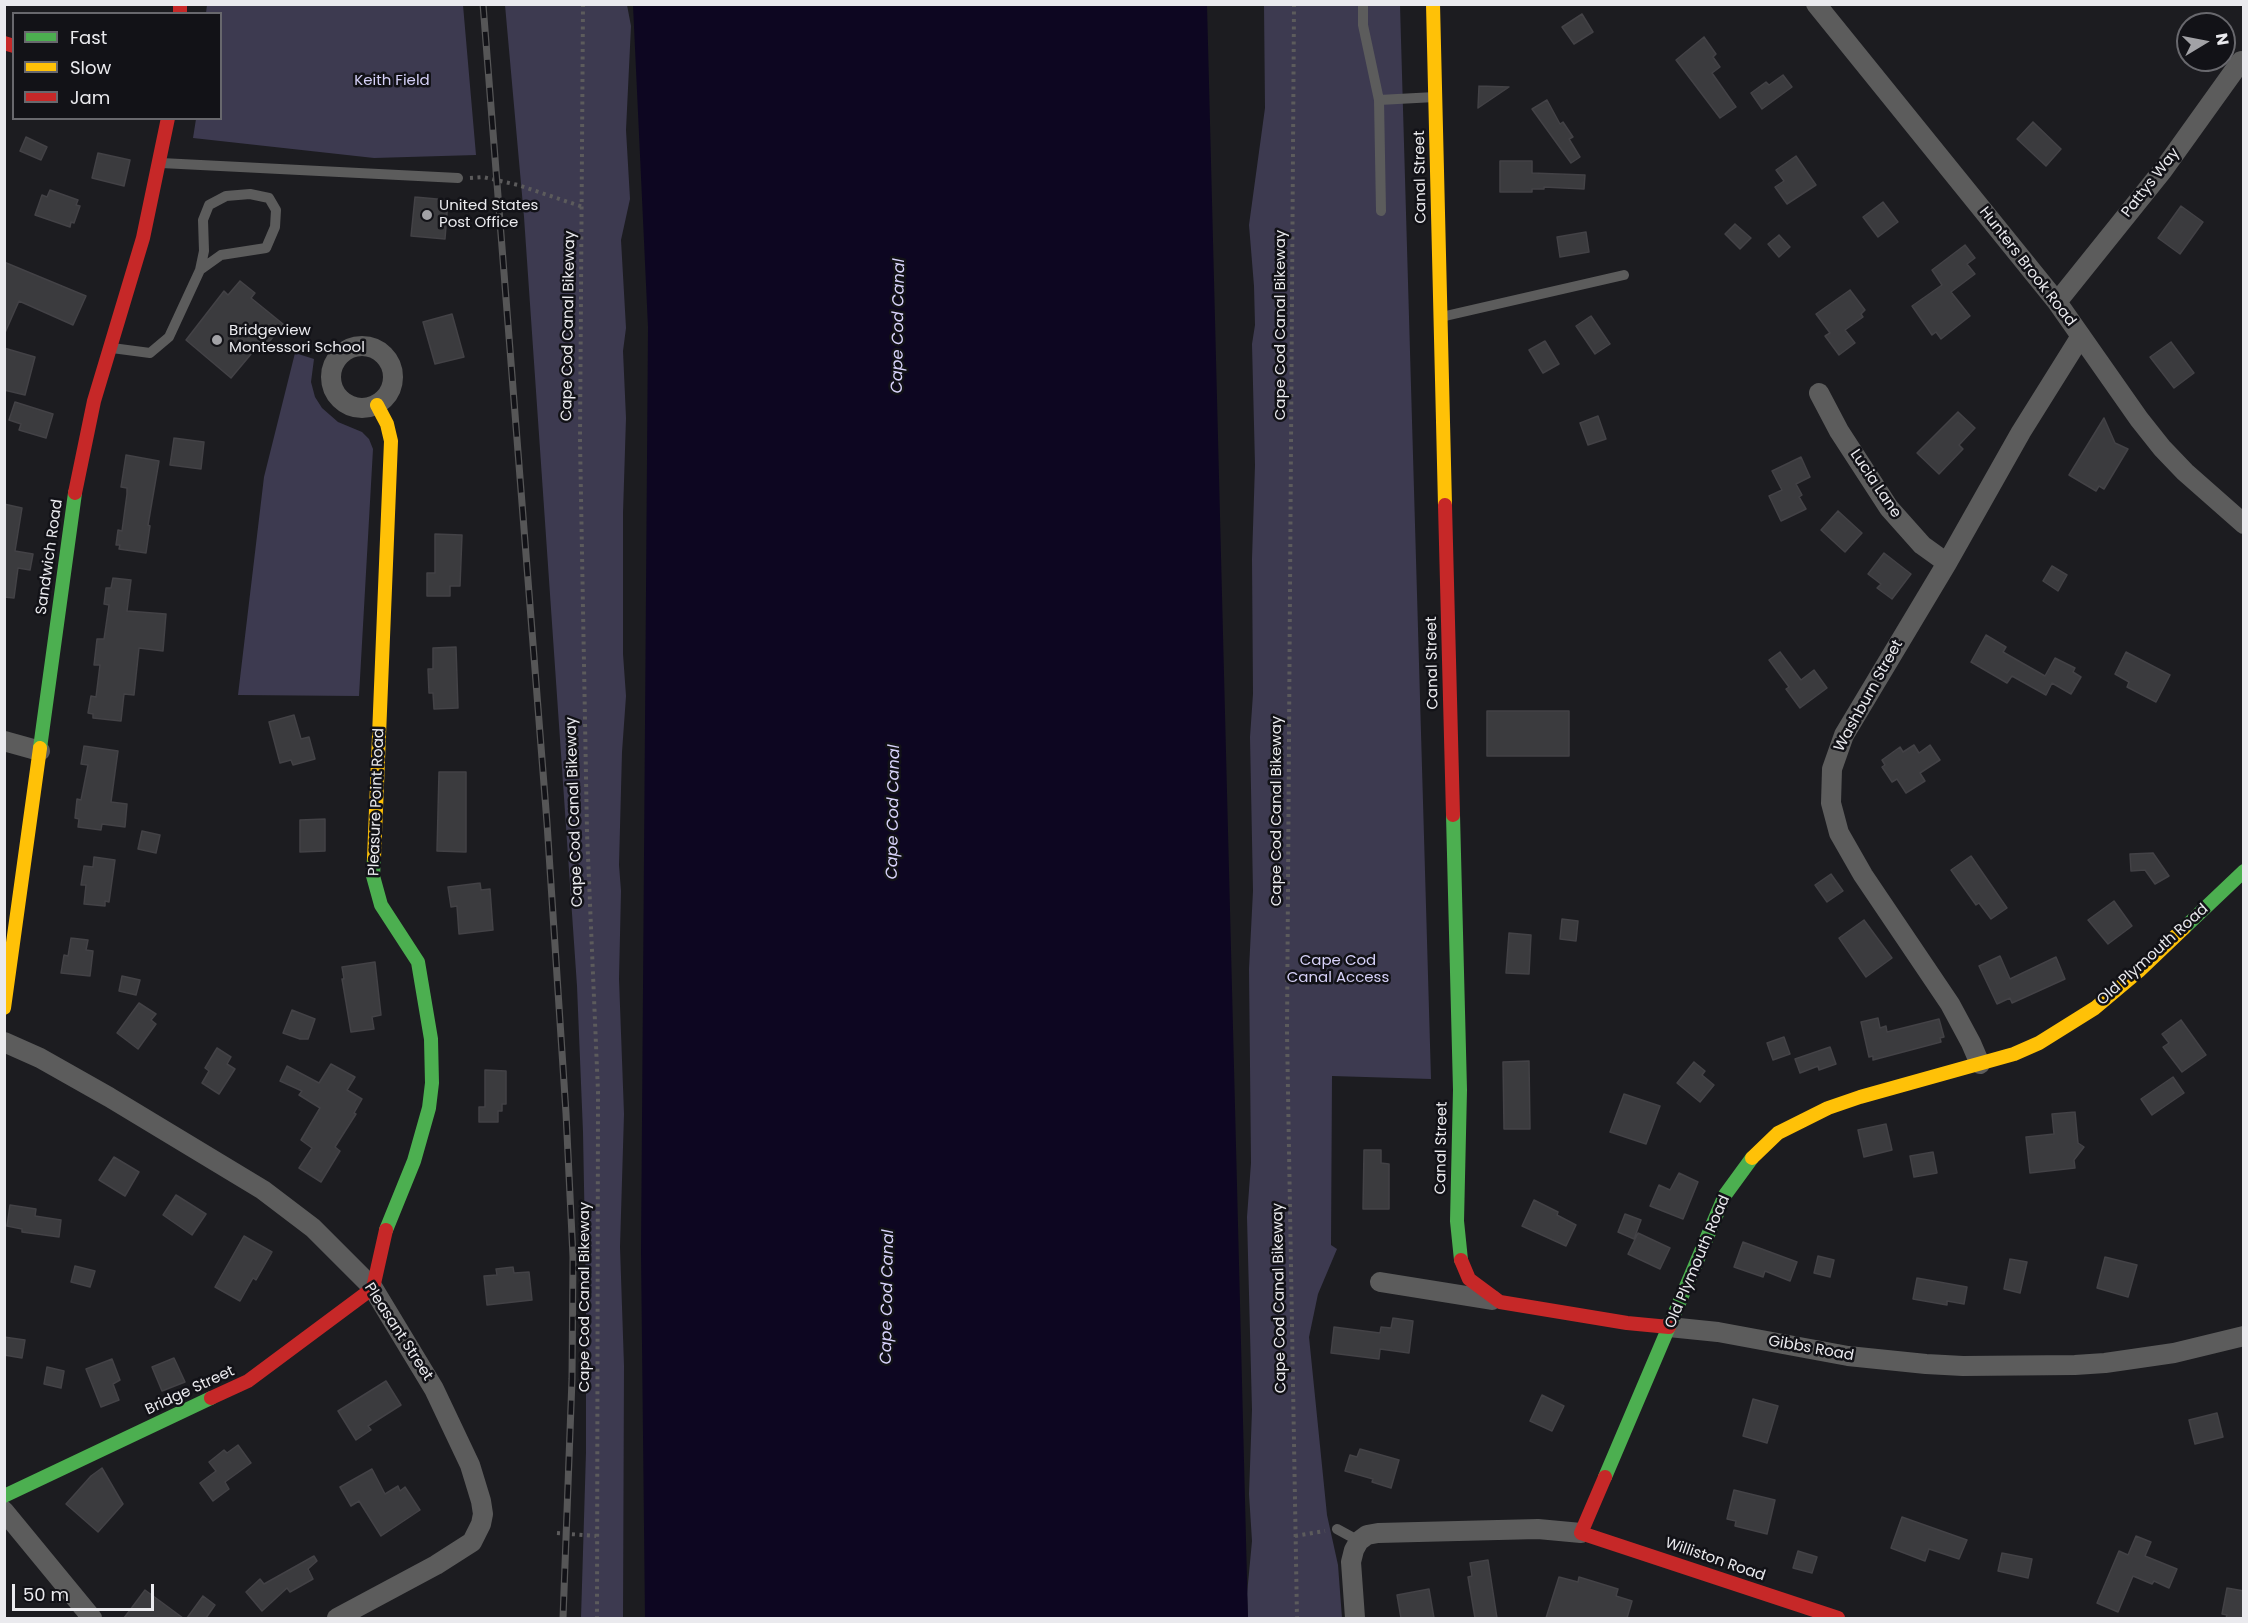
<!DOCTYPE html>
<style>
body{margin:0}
#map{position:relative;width:2248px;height:1623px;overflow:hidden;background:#1c1c20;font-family:Poppins,sans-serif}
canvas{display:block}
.frame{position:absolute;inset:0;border:6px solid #eaeaee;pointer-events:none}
.legend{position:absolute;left:12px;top:12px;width:210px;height:108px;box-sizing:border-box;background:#121217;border:2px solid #68686d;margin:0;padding:8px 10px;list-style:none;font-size:18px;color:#eaeaee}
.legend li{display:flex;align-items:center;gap:12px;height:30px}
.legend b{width:30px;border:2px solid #68686d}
.north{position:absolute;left:2176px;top:12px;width:60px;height:60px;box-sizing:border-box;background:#121217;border:2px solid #68686d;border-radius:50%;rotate:80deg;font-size:16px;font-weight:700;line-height:24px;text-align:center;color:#eaeaee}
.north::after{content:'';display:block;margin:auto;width:21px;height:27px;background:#a2a2a6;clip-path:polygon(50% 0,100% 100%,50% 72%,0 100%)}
.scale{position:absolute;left:12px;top:1584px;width:142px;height:27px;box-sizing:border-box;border:3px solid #eaeaee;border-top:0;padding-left:8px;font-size:18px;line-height:21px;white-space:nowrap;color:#eaeaee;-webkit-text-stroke:4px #121217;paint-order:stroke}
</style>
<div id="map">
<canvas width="2248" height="1623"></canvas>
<div class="frame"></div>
<ul class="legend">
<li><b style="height:8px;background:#4caf50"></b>Fast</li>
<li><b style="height:8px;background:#ffc107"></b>Slow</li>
<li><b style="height:8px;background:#c62828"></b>Jam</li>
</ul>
<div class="north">N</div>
<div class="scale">50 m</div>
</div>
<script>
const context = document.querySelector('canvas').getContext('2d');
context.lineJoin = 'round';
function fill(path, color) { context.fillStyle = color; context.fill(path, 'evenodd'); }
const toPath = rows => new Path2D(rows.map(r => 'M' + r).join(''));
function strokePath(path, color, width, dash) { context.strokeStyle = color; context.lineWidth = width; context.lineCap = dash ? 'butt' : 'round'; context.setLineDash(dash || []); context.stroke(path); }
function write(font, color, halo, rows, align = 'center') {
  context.font = font + ' Poppins,sans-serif'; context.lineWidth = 5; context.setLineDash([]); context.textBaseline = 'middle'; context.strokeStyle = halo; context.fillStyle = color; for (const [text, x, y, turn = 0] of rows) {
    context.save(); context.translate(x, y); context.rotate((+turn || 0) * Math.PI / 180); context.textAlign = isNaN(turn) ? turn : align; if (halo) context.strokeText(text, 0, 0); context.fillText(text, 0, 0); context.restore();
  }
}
const green = toPath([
 [207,5,463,5,476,155,374,158,193,138,196,119,220,118,220,14,206,13],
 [505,5,627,5,631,26,626,130,630,199,621,240,626,328,623,351,626,418,623,513,623,654,626,696,622,752,619,865,621,891,619,979,624,1114,620,1247,624,1366,623,1618,581,1618,586,1452,586,1294,583,1132,577,986,524,217],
 [1264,5,1400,5,1431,1079,1332,1076,1331,1245,1337,1249,1318,1294,1309,1337,1327,1515,1338,1565,1342,1618,1248,1618,1247,1594,1252,1541,1249,1494,1252,1410,1247,1217,1251,1163,1249,969,1253,891,1250,737,1253,694,1252,559,1255,465,1252,344,1255,325,1254,286,1249,225,1265,108],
 [295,353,314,359,311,382,315,397,322,408,338,422,362,432,369,439,373,449,359,696,238,695,264,477]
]);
const water = toPath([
 [633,5,1207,5,1248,1618,645,1618,641,1252,648,327]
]);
const building = toPath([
 [1582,14,1593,32,1574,44,1562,27,1582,14],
 [1704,37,1716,54,1713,57,1720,67,1712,73,1736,107,1720,118,1676,60,1704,37],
 [1783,75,1792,87,1762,109,1751,93,1766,82,1769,85,1783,75],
 [1479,86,1509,87,1478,108,1479,86],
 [1547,100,1560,124,1563,122,1573,137,1569,139,1580,157,1571,163,1532,109,1547,100],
 [2033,122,2061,149,2046,166,2017,139,2033,122],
 [26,137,47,147,41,160,20,151,26,137],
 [98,153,130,160,124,186,92,178,98,153],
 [1796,156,1816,185,1787,204,1775,187,1784,181,1776,170,1796,156],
 [1500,161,1532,161,1532,173,1585,175,1584,189,1544,187,1544,189,1532,189,1532,192,1500,192,1500,161],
 [50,190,78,200,76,205,80,206,74,223,71,222,70,227,35,215,42,195,47,197,50,190],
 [415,197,448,200,445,239,411,236,415,197],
 [1883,202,1898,222,1878,237,1863,217,1883,202],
 [2181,206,2203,222,2180,254,2158,238,2181,206],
 [1735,224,1751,238,1740,249,1725,234,1735,224],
 [1586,232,1589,252,1560,257,1557,237,1586,232],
 [1779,235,1790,247,1779,257,1768,244,1779,235],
 [1965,245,1975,258,1967,264,1975,274,1951,292,1970,316,1941,339,1936,332,1932,335,1912,306,1942,285,1932,270,1965,245],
 [4,262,86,296,73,325,19,301,4,335,4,262],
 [240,281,255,293,251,298,283,324,262,351,257,347,231,378,186,340,224,291,228,295,240,281],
 [1850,290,1865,310,1861,314,1863,317,1845,330,1855,343,1839,355,1825,336,1830,333,1816,314,1850,290],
 [452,314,464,357,435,364,423,322,452,314],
 [1591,316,1610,344,1595,354,1576,326,1591,316],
 [1545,341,1559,364,1543,373,1529,350,1545,341],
 [2171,342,2194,373,2174,388,2150,357,2171,342],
 [4,348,35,357,25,395,4,390,4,348],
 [15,402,53,414,46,438,19,430,21,424,9,420,15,402],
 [1958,412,1975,428,1959,445,1963,449,1939,474,1917,453,1958,412],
 [1598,416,1606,439,1588,445,1580,423,1598,416],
 [2104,418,2115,443,2128,449,2104,489,2099,486,2096,491,2069,475,2104,418],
 [174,438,204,442,201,469,170,465,174,438],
 [126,455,159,461,148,525,150,526,146,553,119,549,120,545,116,545,118,530,122,531,127,494,127,488,121,487,126,455],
 [1801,457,1810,477,1796,484,1802,495,1799,497,1806,509,1781,521,1769,496,1782,490,1772,471,1801,457],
 [4,504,22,508,15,551,33,554,30,570,18,568,14,598,4,597,4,504],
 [1838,511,1862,533,1845,552,1821,530,1838,511],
 [435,534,462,535,460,586,450,586,450,596,427,596,427,573,435,573,435,534],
 [1884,553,1911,574,1892,599,1877,588,1881,584,1868,574,1884,553],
 [2052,566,2067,575,2058,591,2043,581,2052,566],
 [113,578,131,580,127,611,166,614,163,651,139,648,134,695,124,694,121,721,93,718,93,714,88,713,91,696,96,697,100,665,94,665,97,639,104,639,109,605,104,604,106,588,111,588,113,578],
 [1986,635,2006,647,2003,652,2045,676,2055,658,2075,668,2073,672,2081,677,2071,694,2052,683,2046,695,2012,676,2007,683,1971,662,1986,635],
 [456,647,458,708,434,709,433,693,429,693,428,669,433,669,433,648,456,647],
 [1780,652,1801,680,1814,670,1827,688,1800,708,1786,689,1789,687,1769,660,1780,652],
 [2126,652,2170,675,2156,702,2127,687,2129,682,2115,674,2126,652],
 [1487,711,1569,711,1569,756,1487,756,1487,711],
 [294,715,301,739,309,737,315,759,293,765,291,760,280,763,269,722,294,715],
 [1914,745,1919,753,1930,745,1940,760,1920,773,1925,781,1906,793,1897,779,1892,782,1882,767,1885,765,1882,760,1900,747,1903,752,1914,745],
 [84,746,118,751,111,802,127,804,125,827,102,824,101,830,78,827,79,819,75,818,77,799,81,800,88,765,81,764,84,746],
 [439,772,466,772,466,852,437,851,439,772],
 [325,819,325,851,300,852,300,820,325,819],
 [142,831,160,835,156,853,138,849,142,831],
 [2153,853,2169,876,2155,884,2145,870,2131,871,2130,854,2153,853],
 [1971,856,2007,908,1991,919,1979,903,1976,905,1951,870,1971,856],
 [94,857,115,860,109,902,105,901,105,906,84,904,86,885,81,885,84,866,93,867,94,857],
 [1831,874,1843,891,1827,902,1815,885,1831,874],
 [480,883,481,890,490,889,493,930,459,934,457,906,451,907,448,887,480,883],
 [2114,901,2132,926,2108,944,2088,920,2114,901],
 [1562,919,1578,921,1576,941,1560,939,1562,919],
 [1864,920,1892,958,1866,977,1839,938,1864,920],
 [1509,933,1531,935,1529,974,1506,973,1509,933],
 [71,938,88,940,86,950,93,951,90,976,61,973,64,955,68,956,71,938],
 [2000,956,2010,979,2056,957,2065,979,2012,1003,2010,998,1997,1004,1979,966,2000,956],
 [375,962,381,1015,372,1017,374,1029,351,1032,342,979,344,979,342,967,375,962],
 [122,976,140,980,136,995,119,991,122,976],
 [139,1003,156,1014,151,1020,156,1024,138,1049,117,1033,139,1003],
 [292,1010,315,1019,308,1039,300,1039,283,1033,292,1010],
 [1878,1018,1880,1028,1886,1026,1887,1032,1939,1019,1944,1037,1940,1038,1941,1042,1873,1060,1873,1056,1869,1057,1861,1022,1878,1018],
 [2181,1020,2206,1055,2182,1072,2163,1047,2169,1043,2162,1034,2181,1020],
 [1784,1037,1790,1054,1773,1060,1767,1043,1784,1037],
 [1830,1047,1836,1064,1819,1070,1818,1066,1800,1073,1795,1059,1830,1047],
 [217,1048,231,1057,227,1064,235,1069,219,1094,202,1083,209,1071,205,1068,217,1048],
 [1529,1061,1530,1129,1504,1129,1503,1062,1529,1061],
 [1694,1062,1705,1071,1702,1075,1714,1085,1700,1102,1677,1083,1694,1062],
 [331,1064,355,1077,347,1090,362,1099,354,1113,356,1114,335,1147,340,1151,321,1182,299,1168,312,1148,301,1140,320,1108,299,1095,302,1091,280,1081,287,1066,319,1083,331,1064],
 [485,1070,506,1071,506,1104,502,1104,502,1111,498,1111,498,1122,479,1122,479,1107,485,1107,485,1070],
 [2173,1077,2184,1093,2152,1115,2141,1099,2173,1077],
 [1624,1094,1660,1106,1646,1144,1610,1132,1624,1094],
 [2075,1112,2078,1143,2084,1147,2074,1160,2075,1168,2030,1173,2026,1137,2054,1134,2052,1114,2075,1112],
 [1886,1124,1892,1150,1864,1157,1858,1130,1886,1124],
 [1364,1150,1381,1150,1381,1163,1389,1164,1389,1209,1363,1209,1364,1150],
 [1933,1152,1937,1173,1914,1177,1910,1156,1933,1152],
 [114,1157,139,1172,125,1196,99,1180,114,1157],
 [1679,1173,1698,1182,1683,1219,1650,1206,1659,1185,1670,1190,1679,1173],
 [176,1195,206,1214,192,1235,163,1215,176,1195],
 [1534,1200,1558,1212,1557,1215,1576,1225,1566,1246,1522,1226,1534,1200],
 [10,1205,36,1209,35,1216,61,1220,59,1237,22,1232,22,1229,7,1226,10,1205],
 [1625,1214,1641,1220,1634,1239,1618,1232,1625,1214],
 [1638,1233,1670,1248,1660,1269,1628,1254,1638,1233],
 [244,1236,272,1252,256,1280,253,1278,240,1301,215,1287,244,1236],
 [1743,1242,1797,1262,1790,1281,1765,1271,1763,1277,1734,1267,1743,1242],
 [1818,1256,1834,1260,1830,1277,1814,1273,1818,1256],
 [2105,1257,2137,1265,2128,1297,2097,1288,2105,1257],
 [2010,1259,2027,1262,2020,1293,2004,1289,2010,1259],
 [75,1266,95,1271,90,1287,71,1282,75,1266],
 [513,1267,514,1273,529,1272,532,1300,487,1305,484,1276,497,1275,496,1269,513,1267],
 [1917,1278,1967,1287,1964,1304,1947,1301,1947,1305,1913,1299,1917,1278],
 [1393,1318,1413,1321,1409,1353,1380,1349,1379,1359,1331,1353,1334,1327,1380,1333,1381,1327,1391,1328,1393,1318],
 [4,1337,25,1340,22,1358,4,1355,4,1337],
 [174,1358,185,1382,162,1391,152,1367,174,1358],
 [112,1359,120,1380,113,1384,119,1400,101,1407,86,1369,112,1359],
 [47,1367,64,1371,61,1388,44,1384,47,1367],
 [386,1381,401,1405,368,1426,371,1430,356,1440,338,1411,386,1381],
 [1542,1395,1564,1406,1552,1431,1530,1421,1542,1395],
 [1753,1399,1778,1406,1767,1443,1743,1436,1753,1399],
 [2217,1413,2223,1437,2195,1444,2189,1420,2217,1413],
 [238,1445,251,1463,225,1482,229,1489,213,1501,200,1483,216,1471,209,1462,224,1450,227,1453,238,1445],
 [1360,1449,1399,1460,1391,1488,1372,1482,1373,1479,1345,1471,1350,1455,1357,1457,1360,1449],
 [102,1468,123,1504,98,1532,66,1504,91,1476,102,1468],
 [372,1469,385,1494,398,1486,400,1491,405,1487,420,1510,381,1536,359,1501,351,1506,340,1487,372,1469],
 [1734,1490,1775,1500,1767,1534,1735,1526,1736,1521,1727,1519,1734,1490],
 [1902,1517,1967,1540,1959,1559,1929,1549,1925,1561,1891,1548,1902,1517],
 [2136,1536,2151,1542,2145,1556,2177,1569,2169,1588,2154,1581,2152,1584,2133,1576,2118,1612,2097,1603,2119,1551,2128,1555,2136,1536],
 [1798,1551,1817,1557,1812,1573,1793,1568,1798,1551],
 [2002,1553,2032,1559,2028,1578,1998,1571,2002,1553],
 [314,1556,317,1561,308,1569,313,1579,290,1592,287,1588,262,1611,246,1592,260,1579,264,1584,314,1556],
 [1488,1560,1497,1618,1475,1618,1468,1577,1472,1576,1470,1563,1488,1560],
 [1559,1577,1578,1582,1579,1577,1618,1589,1616,1596,1632,1601,1627,1618,1546,1618,1559,1577],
 [2227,1588,2244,1591,2244,1618,2226,1618,2227,1615,2222,1614,2227,1588],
 [1429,1589,1434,1618,1401,1618,1397,1595,1429,1589],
 [145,1590,183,1618,124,1618,145,1590],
 [203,1596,215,1605,206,1618,187,1618,203,1596]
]);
const path = toPath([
 [583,4,580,440,587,833,598,1092,597,1618],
 [1294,4,1287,1033,1297,1618],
 [470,178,483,177,518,185,583,207],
 [557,1533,596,1536],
 [1295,1536,1325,1531]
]);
const lane = toPath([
 [1363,4,1363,25,1379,100],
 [161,163,458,178],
 [1381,211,1379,100,1435,97],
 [1441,317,1624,275],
 [112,348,150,353,169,337,200,270,221,255,266,248,275,227,276,210,269,198,250,194,226,196,209,205,203,220,204,251,200,270],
 [1337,1529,1359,1541]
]);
const street = toPath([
 [1816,4,2057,302,2139,419,2162,448,2185,472,2244,524],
 [2057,302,2163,170,2241,61],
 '331 377a31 31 0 1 1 62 0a31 31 0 1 1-62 0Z',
 [1819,393,1839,431,1889,508,1922,545,1947,563],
 [4,741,40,751],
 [4,1042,40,1058,109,1097,263,1190,313,1228,373,1288,434,1389,470,1465,481,1501,483,1514,481,1524,472,1542,436,1565,337,1618],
 [1980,1064,1971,1043,1950,1004,1863,875,1839,833,1831,803,1832,769,1844,735,1947,563,2021,432,2081,336],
 [1380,1282,1492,1300],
 [1669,1327,1718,1332,1848,1356,1926,1364,1963,1366,2075,1365,2105,1363,2174,1353,2244,1336],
 [4,1511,92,1618],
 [1355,1618,1351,1562,1354,1550,1359,1541,1367,1535,1378,1533,1538,1529,1581,1533]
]);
const fast = toPath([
 [40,748,75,493],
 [1453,815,1460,1090,1457,1221,1461,1260],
 [374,858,373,876,381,905,418,962,431,1039,432,1083,429,1108,414,1161,386,1230],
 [2184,928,2244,871],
 [1605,1477,1725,1195,1752,1158],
 [4,1496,211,1398]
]);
const slow = toPath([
 [1433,4,1445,505],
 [374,858,391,441,387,424,377,405],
 [4,1008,40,748],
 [1752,1158,1778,1133,1828,1108,1860,1097,2014,1054,2039,1043,2095,1008,2139,971,2184,928]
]);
const jam = toPath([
 [180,4,180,14],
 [4,43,14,46],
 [75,493,94,401,143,238,168,118],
 [1445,505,1453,815],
 [1461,1260,1469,1279,1500,1302,1627,1323,1669,1327],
 [211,1398,248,1381,373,1288,386,1230],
 [1605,1477,1581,1533,1838,1618]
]);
const rail = toPath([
 [483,4,547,823,566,1113,573,1257,572,1379,563,1618]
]);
const markers = [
 [427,215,6,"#a2a2a6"],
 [217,340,6,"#a2a2a6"]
];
const parkNames = [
 ["Keith Field",392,81],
 ["Cape Cod",1338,961],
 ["Canal Access",1338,978]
];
const streetNames = [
 ["Canal Street",1421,177,-91],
 ["Pattys Way",2151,183,-52],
 ["Hunters Brook Road",2027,267,52],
 ["Cape Cod Canal Bikeway",1281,325,-90],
 ["Cape Cod Canal Bikeway",569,326,-89],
 ["Lucia Lane",1875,484,56],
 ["Sandwich Road",50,557,-82],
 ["Canal Street",1433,663,-91],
 ["Washburn Street",1869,696,-61],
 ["Pleasure Point Road",377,802,-88],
 ["Cape Cod Canal Bikeway",1277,811,-90],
 ["Cape Cod Canal Bikeway",575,812,-92],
 ["Old Plymouth Road",2153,955,-42],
 ["Canal Street",1442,1148,-89],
 ["Old Plymouth Road",1698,1262,-67],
 ["Cape Cod Canal Bikeway",585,1297,-90],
 ["Cape Cod Canal Bikeway",1280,1298,-91],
 ["Pleasant Street",398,1332,57],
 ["Gibbs Road",1811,1349,10],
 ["Bridge Street",190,1391,-25],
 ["Williston Road",1715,1560,19]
];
const poiNames = [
 ["United States",439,206],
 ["Post Office",439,223],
 ["Bridgeview",229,331],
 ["Montessori School",229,348]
];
const waterNames = [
 ["Cape Cod Canal",899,326,-89],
 ["Cape Cod Canal",894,812,-89],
 ["Cape Cod Canal",888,1297,-89]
];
fill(green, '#3d3a50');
fill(water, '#0d0621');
fill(building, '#3b3b3e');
strokePath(building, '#434246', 1.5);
strokePath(path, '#5c5b5c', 4, [3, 4.5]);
strokePath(lane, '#5c5c5c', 10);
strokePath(street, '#5c5c5c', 20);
strokePath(fast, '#4caf50', 14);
strokePath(slow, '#ffc107', 14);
strokePath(jam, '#c62828', 14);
strokePath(rail, '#565657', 7);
strokePath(rail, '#121217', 4.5, [14]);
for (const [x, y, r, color] of markers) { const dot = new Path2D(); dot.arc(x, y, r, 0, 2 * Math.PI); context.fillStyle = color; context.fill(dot); strokePath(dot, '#121217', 2); }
write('15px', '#d6d1f8', '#121217', parkNames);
write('15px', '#eaeaee', '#121217', streetNames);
write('15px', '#eaeaee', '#121217', poiNames, 'left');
write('italic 16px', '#d8d3fa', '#121217', waterNames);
</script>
